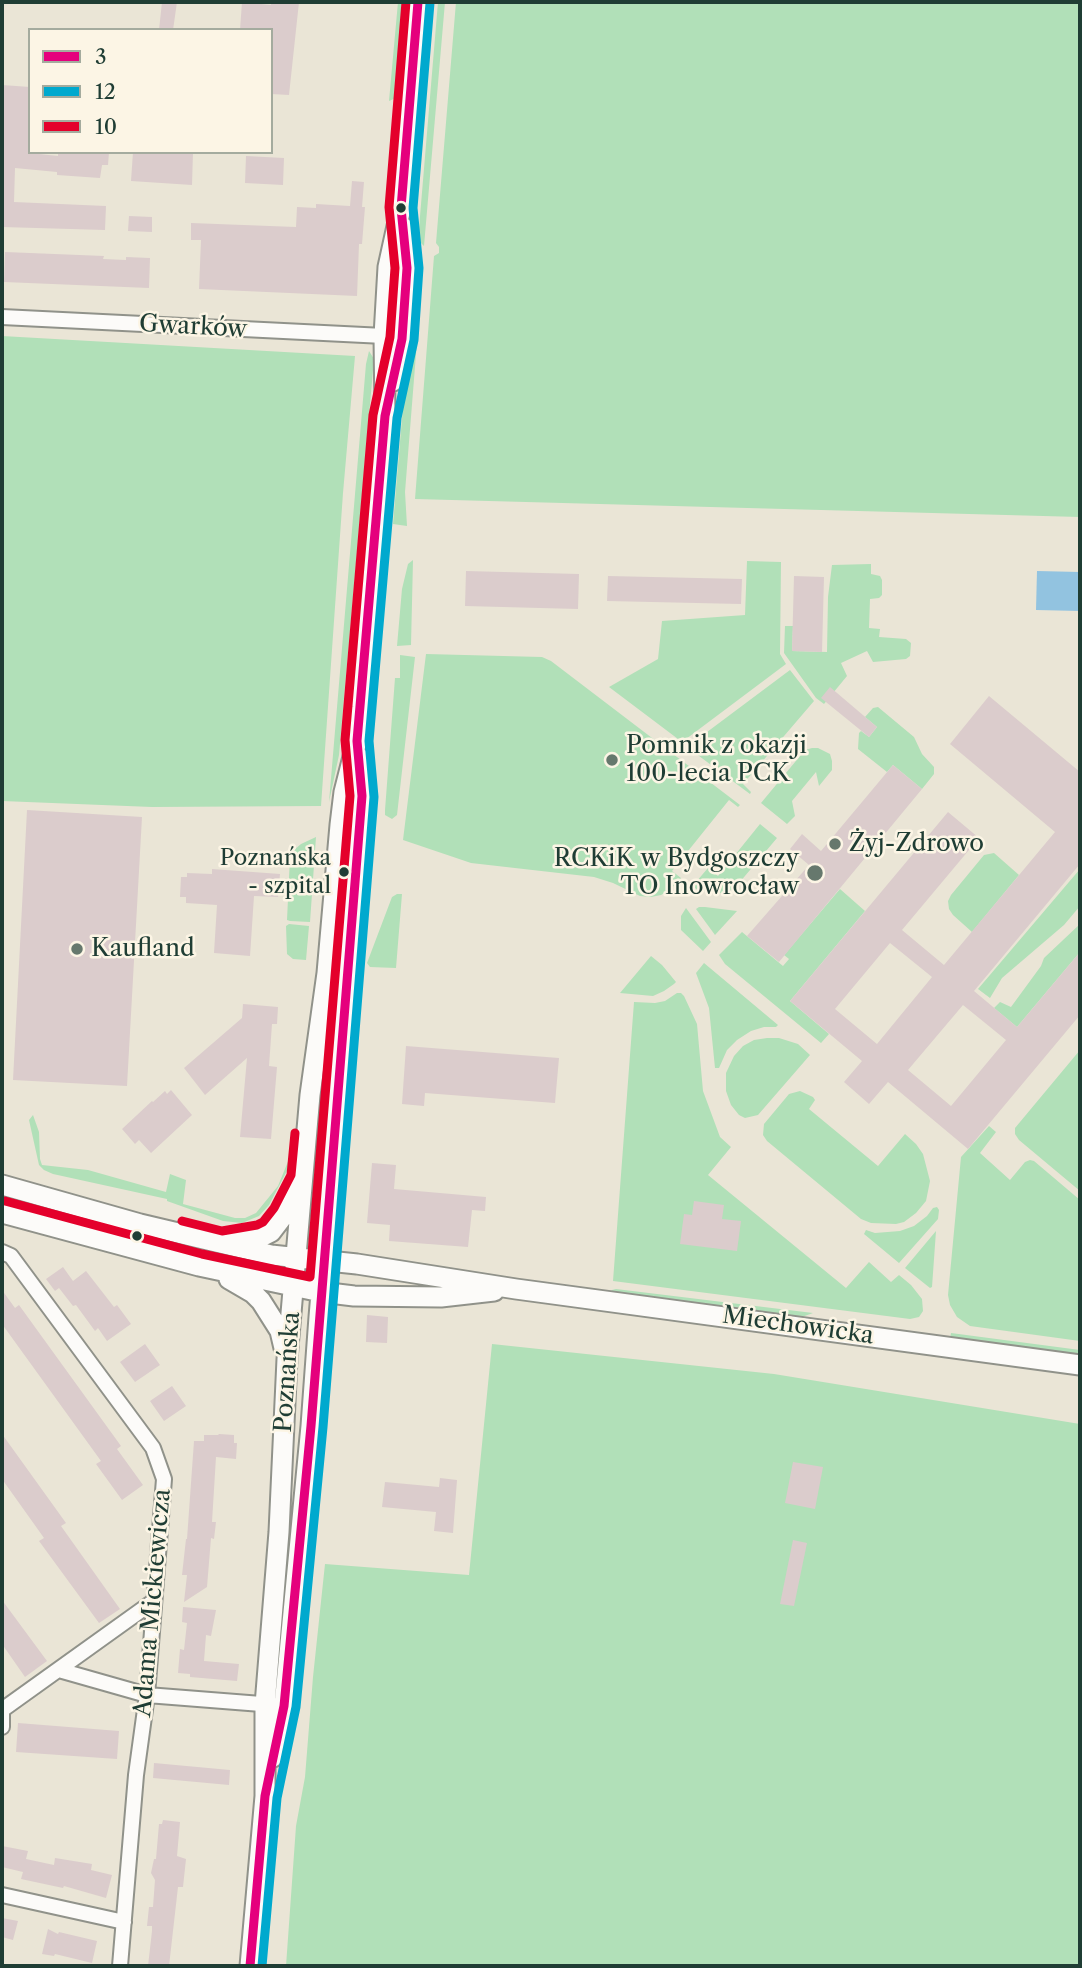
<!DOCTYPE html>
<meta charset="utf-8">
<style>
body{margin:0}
#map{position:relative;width:1082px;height:1968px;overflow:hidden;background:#eae5d6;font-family:"Libre Caslon Text",serif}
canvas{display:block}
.frame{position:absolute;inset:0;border:4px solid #1f3d34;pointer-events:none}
.legend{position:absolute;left:28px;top:28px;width:245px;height:126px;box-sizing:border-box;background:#fcf5e5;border:2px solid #a4ab9e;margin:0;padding:9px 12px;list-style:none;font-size:21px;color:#1f3d34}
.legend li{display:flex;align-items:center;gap:14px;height:35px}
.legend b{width:35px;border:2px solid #a4ab9e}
</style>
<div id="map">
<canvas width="1082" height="1968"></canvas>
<div class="frame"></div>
<ul class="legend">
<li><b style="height:9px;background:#e5007d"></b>3</li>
<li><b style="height:9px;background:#00a9ce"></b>12</li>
<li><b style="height:9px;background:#e4002b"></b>10</li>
</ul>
</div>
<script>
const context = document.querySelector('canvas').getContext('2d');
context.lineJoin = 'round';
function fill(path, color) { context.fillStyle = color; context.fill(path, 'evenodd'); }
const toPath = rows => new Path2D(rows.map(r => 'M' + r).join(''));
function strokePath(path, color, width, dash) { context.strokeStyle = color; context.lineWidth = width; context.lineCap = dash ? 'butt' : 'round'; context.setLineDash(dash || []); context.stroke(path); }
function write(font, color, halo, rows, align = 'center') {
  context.font = font + ' "Libre Caslon Text",serif'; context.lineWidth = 5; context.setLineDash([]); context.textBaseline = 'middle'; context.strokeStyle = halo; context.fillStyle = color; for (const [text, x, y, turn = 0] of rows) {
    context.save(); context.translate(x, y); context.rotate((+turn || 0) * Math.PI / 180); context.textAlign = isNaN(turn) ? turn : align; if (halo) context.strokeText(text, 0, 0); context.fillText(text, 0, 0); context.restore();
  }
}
const green = toPath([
 [398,2,404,2,396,98,389,101],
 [438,2,445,2,424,246,418,240],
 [456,2,1080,2,1080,517,415,499,434,256,439,253,439,247,436,243],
 [412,301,418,301,420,304,405,492,407,526,393,524],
 [2,336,355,356,343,493,321,806,152,807,2,801],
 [369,351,374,359,339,755,329,802,366,364],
 [413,560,411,645,397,646,402,589,408,564],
 [747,561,781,562,780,654,786,664,682,742,609,687,658,659,662,621,745,615],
 [871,564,871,574,880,576,882,580,882,595,879,598,870,599,869,628,880,629,879,637,906,639,911,643,910,656,906,659,873,662,867,651,841,663,847,676,824,704,816,698,784,653,785,626,793,626,792,651,827,652,828,597,832,565],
 [426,654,542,657,551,661,740,805,738,807,729,800,672,871,681,878,671,889,661,895,651,897,640,896,613,883,594,877,471,863,403,840],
 [400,655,415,657,397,815,392,819,385,815,385,810,395,678,400,678],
 [790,670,814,701,743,784,751,792,750,794,687,747],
 [878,707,914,737,922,754,934,767,934,774,922,789,893,765,887,772,858,749,859,733,861,731,869,737,877,727,865,717,873,708],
 [812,748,818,748,830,754,832,761,832,770,819,786,816,772,792,801,795,816,787,824,761,803,805,750],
 [760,824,777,838,734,889,722,893,698,890,696,889,694,886,696,882,708,868,718,876],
 [316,837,310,922,290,921,287,920,290,857,294,850,301,844],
 [994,853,1019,875,972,932,953,915,949,909,948,901,951,895,984,855],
 [1080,869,1080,906,1064,925,1002,978,990,998,978,989],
 [840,889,865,911,790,1001,829,1034,821,1043,725,964,719,955,742,932,783,966,789,959,784,955],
 [397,894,402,894,396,968,370,967,367,963,392,897],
 [699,907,705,907,737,911,715,935,696,909],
 [686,908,711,942,703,951,681,930,681,916],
 [289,924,309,926,306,960,293,959,287,954,286,926],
 [1080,924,1080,952,1017,1027,994,1008,1000,1002,1011,1007,1041,966,1044,958],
 [651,956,662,965,676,982,674,984,664,991,653,996,620,993],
 [704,963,778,1025,776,1027,764,1027,751,1031,737,1040,727,1050,719,1068,715,1068,709,1008,696,973],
 [677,993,681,993,684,996,697,1024,703,1091,720,1137,731,1147,708,1175,846,1288,869,1262,891,1282,899,1275,911,1285,922,1299,923,1311,919,1317,910,1319,613,1281,634,1002,655,1003,665,1001],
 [767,1038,779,1038,798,1044,810,1055,758,1115,745,1118,739,1115,731,1105,726,1091,726,1073,734,1056,743,1046,754,1040],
 [1080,1050,1080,1191,1019,1140,1015,1134,1015,1128],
 [800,1091,813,1097,815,1100,809,1109,878,1166,905,1134,916,1144,923,1154,930,1181,926,1201,916,1213,904,1222,896,1224,871,1223,861,1219,767,1141,763,1135,764,1124,789,1094],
 [33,1115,39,1132,40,1159,42,1165,88,1170,166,1192,170,1174,186,1180,183,1204,235,1218,245,1218,256,1213,278,1186,289,1159,288,1169,269,1205,259,1216,242,1223,223,1221,167,1201,167,1199,53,1174,44,1170,39,1165,29,1120],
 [989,1126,996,1132,980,1153,1010,1180,1025,1162,1030,1160,1034,1161,1080,1200,1080,1341,970,1326,957,1317,950,1305,948,1295,961,1157],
 [937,1207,939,1210,938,1219,899,1263,864,1234,866,1230,875,1233,900,1231,914,1226,927,1216,933,1208],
 [50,1208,170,1241,263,1262,262,1271,207,1259,48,1217],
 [936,1231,932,1287,930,1288,905,1268],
 [616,1289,813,1313,799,1318,609,1294,612,1290],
 [951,1333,1080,1350,1080,1357,950,1339],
 [492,1344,774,1374,1080,1424,1080,1966,286,1966,296,1826,305,1777,313,1677,325,1564,469,1575]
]);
const water = toPath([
 [1037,571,1080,572,1080,611,1036,610]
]);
const building = toPath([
 [162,2,177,2,173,30,159,30],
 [242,2,271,5,271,2,299,2,289,95,271,94,271,30,240,30],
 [2,85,30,87,30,153,58,156,58,152,109,152,108,165,102,165,100,178,57,175,57,172,15,168,14,202,106,206,105,230,2,227],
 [133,152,193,152,192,185,131,181],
 [246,156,284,158,283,185,245,183],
 [352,181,364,182,362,207,365,207,362,244,359,244,357,296,199,289,201,240,191,240,191,223,296,227,297,207,316,208,316,204,350,206],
 [129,216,152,217,152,232,128,231],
 [5,252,104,256,103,259,126,260,126,257,150,258,149,288,4,282],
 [466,571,579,574,578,609,465,606],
 [608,576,742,579,741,604,607,601],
 [794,576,824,577,822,652,792,651],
 [830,687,877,727,869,737,821,698],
 [989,696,1080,772,1080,864,974,991,1017,1027,1080,952,1080,1015,968,1149,888,1082,869,1104,844,1082,862,1061,790,1001,948,812,979,838,902,930,944,965,1055,832,950,744],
 [890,943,932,977,877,1044,835,1009],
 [963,1005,1006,1040,951,1106,908,1070],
 [893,765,922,789,779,962,747,936,809,865,790,849,802,834,821,851],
 [27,810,142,817,127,1086,13,1080],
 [212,869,280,874,278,897,254,896,250,956,214,953,217,905,186,903,186,897,180,897,181,877,187,877,187,873,212,874],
 [243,1004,278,1007,277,1024,272,1024,269,1066,277,1067,271,1139,240,1137,247,1058,205,1095,184,1068,242,1018],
 [406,1046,559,1058,555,1103,425,1093,424,1106,402,1104],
 [171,1090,192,1115,151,1153,139,1140,135,1144,122,1129,152,1101,153,1102,165,1091,167,1094],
 [372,1163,396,1165,394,1189,486,1197,485,1211,472,1210,468,1247,389,1241,390,1225,367,1223],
 [694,1201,724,1205,722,1219,741,1221,737,1251,680,1244,684,1214,692,1215],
 [63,1267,73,1281,86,1271,114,1307,117,1305,131,1324,107,1341,98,1328,95,1331,76,1305,73,1306,59,1288,55,1291,46,1279],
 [2,1290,15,1308,19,1305,121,1446,117,1449,143,1485,122,1500,96,1464,101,1461,2,1324],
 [367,1315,388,1317,387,1343,366,1342],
 [145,1344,160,1365,135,1382,120,1362],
 [172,1386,186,1406,164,1421,150,1401],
 [2,1434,66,1523,61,1526,120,1609,99,1623,39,1541,44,1538,2,1479],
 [219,1434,234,1435,234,1443,237,1443,236,1459,216,1457,212,1522,216,1522,214,1539,211,1538,207,1587,184,1602,187,1575,182,1575,186,1539,187,1539,194,1441,204,1441,204,1435,218,1435],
 [793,1462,823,1467,815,1509,785,1503],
 [440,1478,457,1480,453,1533,434,1531,436,1512,382,1507,385,1482,439,1487],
 [793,1540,807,1543,794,1606,780,1604],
 [2,1600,47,1661,25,1677,2,1644],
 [183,1607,216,1610,211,1636,206,1635,204,1661,239,1664,237,1681,190,1677,190,1674,178,1673,180,1649,184,1650,187,1623,182,1622],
 [18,1723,119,1731,117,1759,16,1752],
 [154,1763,230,1770,229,1785,153,1778],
 [163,1820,180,1822,177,1856,186,1859,183,1887,178,1887,169,1966,148,1966,152,1931,152,1926,147,1926,149,1907,153,1907,155,1880,151,1873,154,1859,156,1859,159,1824,162,1824],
 [2,1846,28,1851,26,1859,54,1865,55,1858,92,1864,91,1870,112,1875,106,1898,64,1886,63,1888,21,1879,23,1872,2,1867],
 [2,1918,18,1921,13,1940,2,1937],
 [48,1929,58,1934,59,1932,97,1941,92,1963,55,1954,54,1956,42,1954]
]);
const street = toPath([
 [2,317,384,336],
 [2,1252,11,1256,153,1448,164,1479,147,1695,136,1775,120,1966],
 [59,1670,147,1695,274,1705],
 [2,1727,2,1710,154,1601],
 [2,1895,124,1922]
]);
const secondary = toPath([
 [393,381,402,339,407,268,403,227],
 [2,1185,140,1224,271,1255,357,1264,516,1289,1080,1365],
 [2,1213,199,1266,321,1292,354,1296,441,1297,494,1291],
 [232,1242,261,1237,271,1232,284,1215,298,1188],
 [229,1279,253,1293,261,1301,280,1331,284,1348],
 [273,1757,284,1706,311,1426,319,1317,362,796,358,756],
 [250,1966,265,1796,265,1705,279,1532,287,1359,310,1095,327,973,340,825,344,792,357,741,361,707,385,416,384,336,388,267,401,208,418,2]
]);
const bus1 = toPath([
 [250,1966,265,1796,284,1706,311,1426,362,796,357,741,385,416,402,339,407,268,401,208,418,2]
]);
const bus2 = toPath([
 [262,1966,277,1798,296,1707,323,1427,374,797,369,741,397,418,414,340,419,268,413,208,430,3]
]);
const bus3 = toPath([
 [5,1201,202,1254,310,1277,350,796,345,740,373,415,390,337,395,268,389,207,406,2],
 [182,1221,222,1231,257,1225,263,1222,274,1208,291,1175,295,1133]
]);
const markers = [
 [401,208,6,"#1f3d34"],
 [612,760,7,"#66786d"],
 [835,844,7,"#66786d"],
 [344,872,6,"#1f3d34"],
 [815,873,9,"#66786d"],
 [77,949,7,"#66786d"],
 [137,1236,6,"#1f3d34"]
];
const busNames = [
 ["Poznańska",331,859],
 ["- szpital",331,887]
];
const streetNames = [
 ["Gwarków",193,327,3],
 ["Miechowicka",798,1326,8],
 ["Poznańska",288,1372,-86],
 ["Adama Mickiewicza",153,1603,-85]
];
const poiNames = [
 ["Pomnik z okazji",626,746],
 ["100-lecia PCK",626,774],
 ["Żyj-Zdrowo",849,844],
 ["RCKiK w Bydgoszczy",799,859,"right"],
 ["TO Inowrocław",799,887,"right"],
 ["Kaufland",91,949]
];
fill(green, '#b1e0b8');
fill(water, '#92c3e0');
fill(building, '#dbcccc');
strokePath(street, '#90928a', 18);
strokePath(secondary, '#90928a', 23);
strokePath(street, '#fcfbf9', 14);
strokePath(secondary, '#fcfbf9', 19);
strokePath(bus1, '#e5007d', 9);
strokePath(bus2, '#00a9ce', 9);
strokePath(bus3, '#e4002b', 9);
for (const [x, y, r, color] of markers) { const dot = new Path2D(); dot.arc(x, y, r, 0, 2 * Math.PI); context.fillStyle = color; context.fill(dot); strokePath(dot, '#fcf5e5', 2.5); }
write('22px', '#1f3d34', '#fcf5e5', busNames, 'right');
write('24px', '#1f3d34', '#fcf5e5', streetNames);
write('24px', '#1f3d34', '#fcf5e5', poiNames, 'left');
</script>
